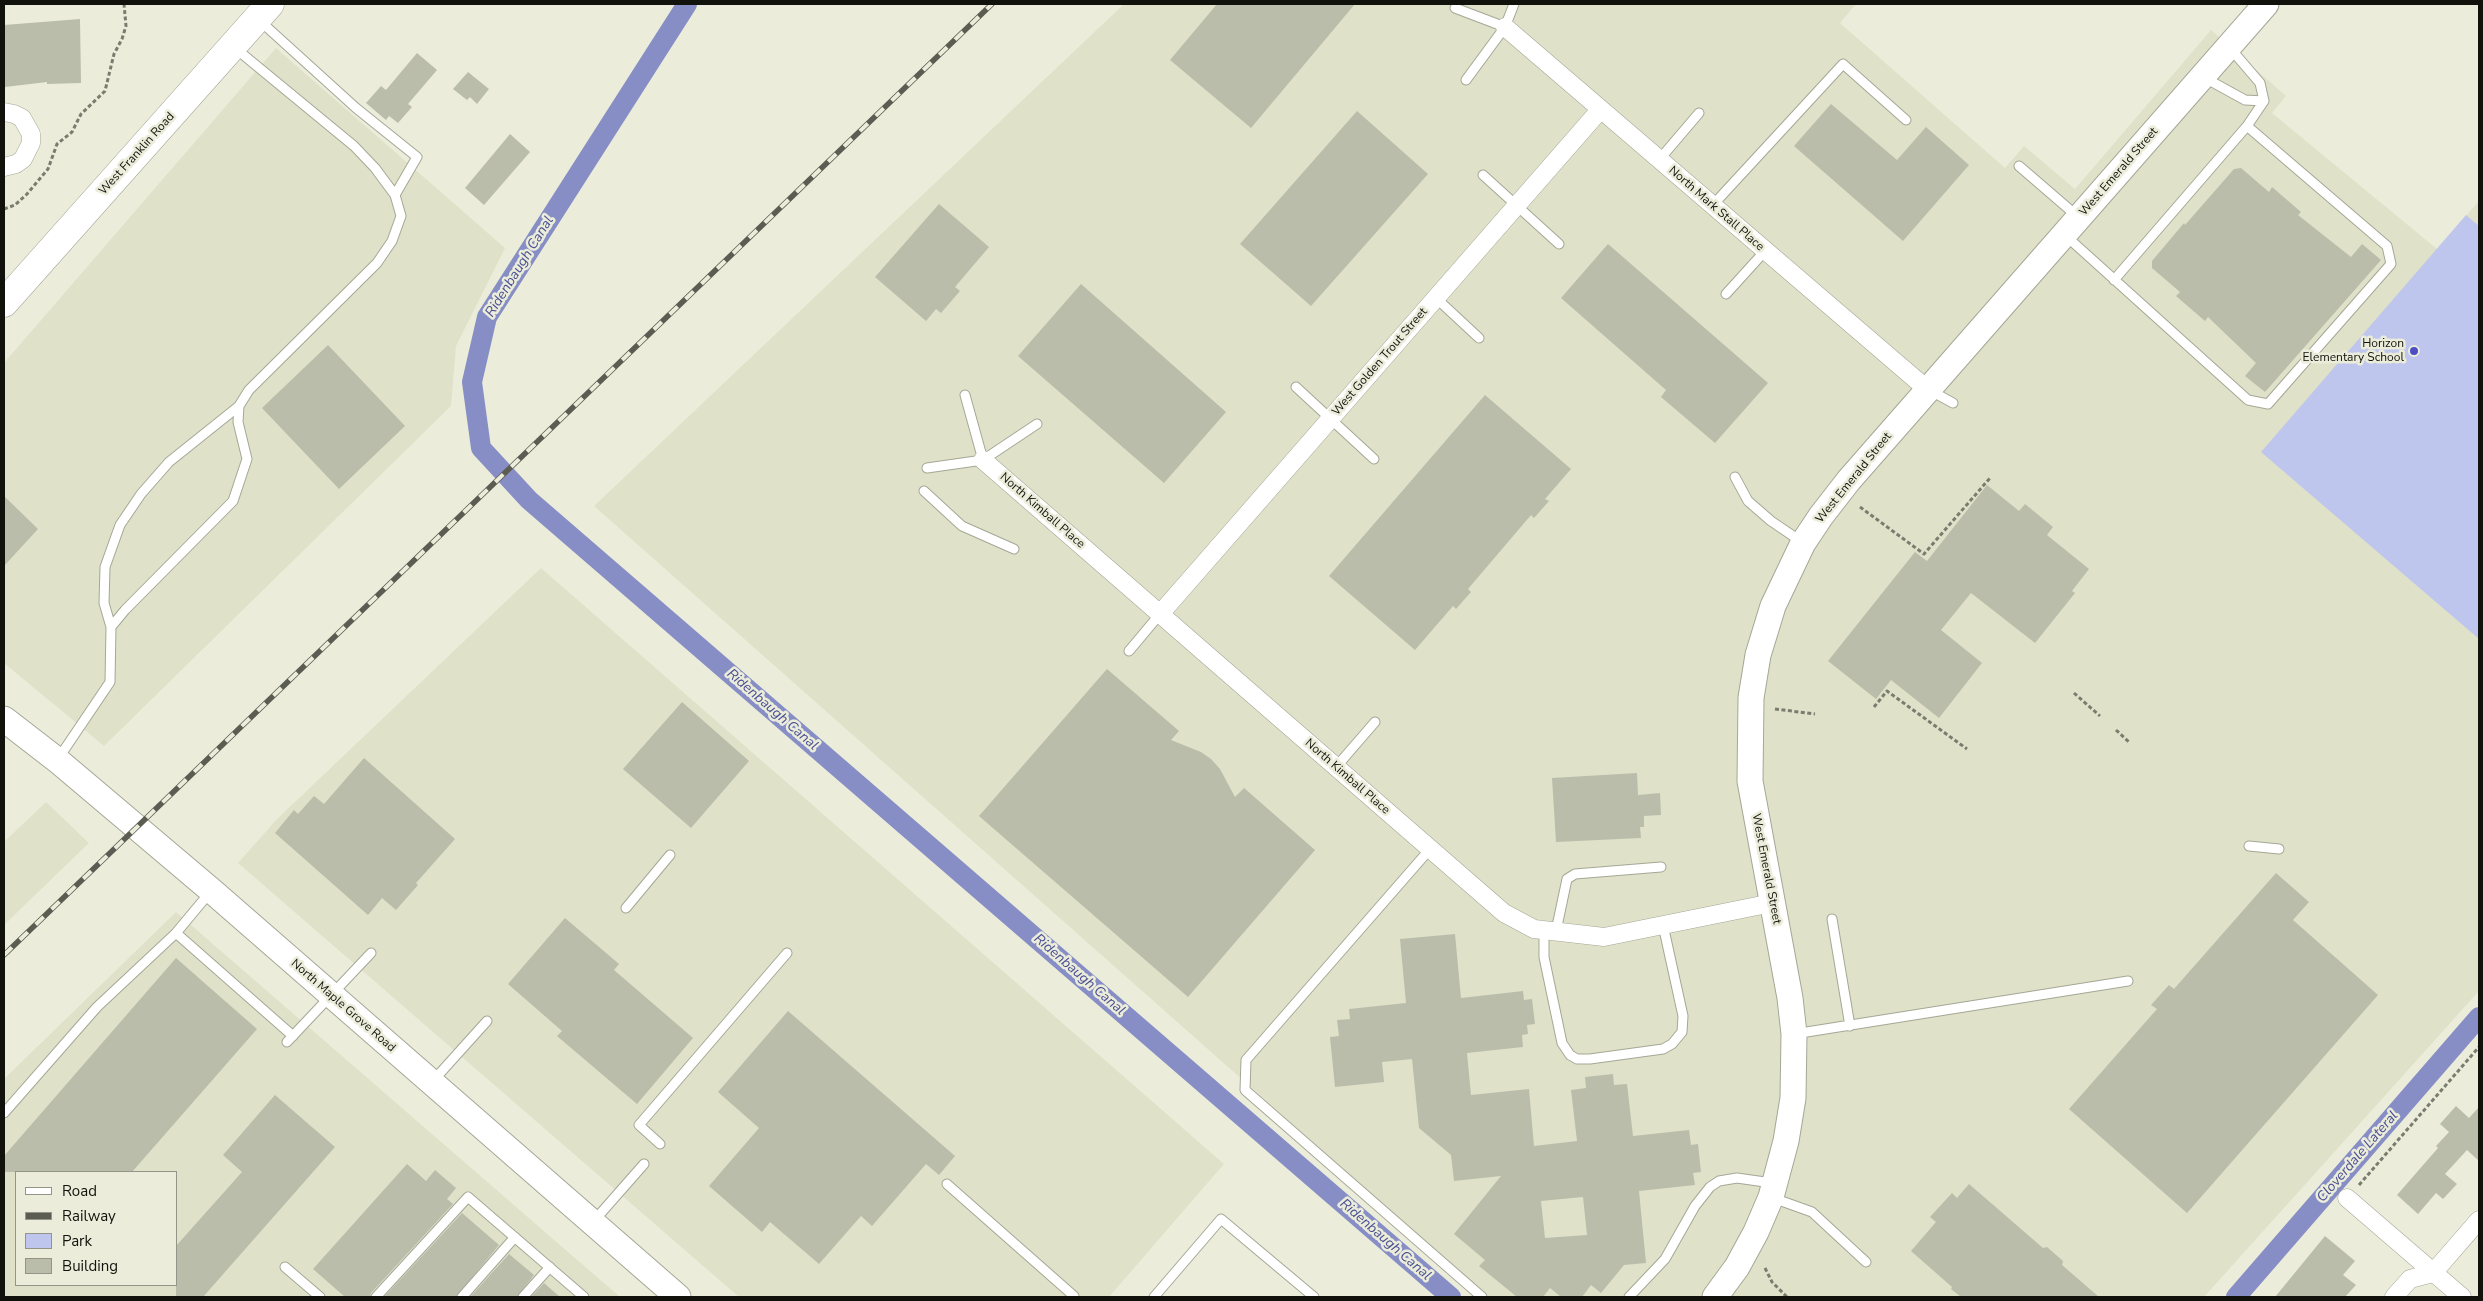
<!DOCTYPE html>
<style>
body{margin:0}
#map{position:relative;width:2483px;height:1301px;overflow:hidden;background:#ebedda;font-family:"Nunito Sans",sans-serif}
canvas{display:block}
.frame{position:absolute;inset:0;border:5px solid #12120c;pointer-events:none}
.legend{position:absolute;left:15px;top:1171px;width:162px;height:115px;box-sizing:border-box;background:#ebedda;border:1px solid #949588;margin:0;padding:6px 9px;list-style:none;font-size:15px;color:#12120c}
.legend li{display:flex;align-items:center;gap:10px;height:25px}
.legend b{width:25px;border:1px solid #949588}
</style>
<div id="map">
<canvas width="2483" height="1301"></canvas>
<div class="frame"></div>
<ul class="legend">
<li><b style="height:6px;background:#fff"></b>Road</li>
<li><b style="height:6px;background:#5c5d52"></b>Railway</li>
<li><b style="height:14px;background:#bfc6ed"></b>Park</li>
<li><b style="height:14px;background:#bbbdab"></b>Building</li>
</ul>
</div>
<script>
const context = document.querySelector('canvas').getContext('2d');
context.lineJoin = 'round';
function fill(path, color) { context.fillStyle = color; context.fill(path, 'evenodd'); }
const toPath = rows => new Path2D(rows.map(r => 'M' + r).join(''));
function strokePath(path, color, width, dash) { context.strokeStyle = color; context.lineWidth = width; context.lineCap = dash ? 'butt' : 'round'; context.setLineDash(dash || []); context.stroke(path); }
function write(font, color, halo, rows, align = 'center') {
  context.font = font + ' "Nunito Sans",sans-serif'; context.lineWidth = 5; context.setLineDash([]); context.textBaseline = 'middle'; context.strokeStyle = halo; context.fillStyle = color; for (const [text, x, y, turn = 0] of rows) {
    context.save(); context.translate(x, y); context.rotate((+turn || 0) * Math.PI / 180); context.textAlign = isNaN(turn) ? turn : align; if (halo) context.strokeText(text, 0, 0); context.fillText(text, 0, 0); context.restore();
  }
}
const built = toPath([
 [1124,4,1856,4,1840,23,2005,168,2024,146,2075,189,2211,30,2286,96,2272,113,2437,249,2479,201,2479,991,2204,1297,1488,1297,594,506],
 [276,48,505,248,456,346,451,406,104,746,4,663,4,363],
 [541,568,1224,1164,1109,1297,739,1297,238,863,277,819],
 [46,802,89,843,4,925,4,842],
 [176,912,620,1297,4,1297,4,1079],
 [16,1172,176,1172,176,1285,16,1285]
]);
const green = toPath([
 [2466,215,2479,226,2479,639,2261,452]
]);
const canal = toPath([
 [687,4,487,317,472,382,481,448,529,500,1451,1297],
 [2236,1297,2479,1017]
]);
const building = toPath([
 [1217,4,1355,4,1251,128,1170,60],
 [80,19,81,83,47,84,47,82,5,87,4,25],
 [417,53,437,70,408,104,412,107,398,123,389,116,386,120,366,103,381,86,386,90],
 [468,72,489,89,477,104,470,97,467,100,453,89],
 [1831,104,1897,160,1926,127,1969,165,1903,241,1794,146],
 [1357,111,1428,174,1311,306,1240,244],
 [510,134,530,152,484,205,465,188],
 [2241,168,2269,192,2272,187,2301,212,2298,215,2351,257,2362,244,2381,260,2265,392,2245,376,2256,363,2208,317,2205,321,2176,296,2180,292,2152,268,2152,261,2184,223,2185,225,2234,169],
 [939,204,989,247,955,287,960,291,941,313,936,309,926,321,875,277],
 [1608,244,1768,383,1715,443,1661,397,1666,390,1561,298],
 [1081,284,1226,412,1164,483,1018,356],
 [328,345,405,426,339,489,262,408],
 [1485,395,1571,469,1545,499,1549,501,1534,518,1531,515,1468,589,1471,592,1456,609,1453,606,1415,650,1329,576],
 [1987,485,2019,511,2025,504,2053,527,2047,535,2089,569,2072,591,2075,593,2035,643,1971,593,1941,630,1982,663,1939,718,1891,680,1876,699,1828,661,1915,552,1927,561],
 [4,496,38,529,4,566],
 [1107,669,1179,731,1171,740,1201,752,1211,759,1220,769,1235,797,1244,788,1315,850,1188,997,979,816],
 [682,702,749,761,691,828,623,769],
 [364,758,455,839,416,883,418,885,396,910,382,898,368,915,275,833,294,810,298,814,314,796,324,804],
 [1637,773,1638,795,1660,793,1661,815,1644,816,1644,827,1640,827,1641,838,1556,842,1552,778],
 [2276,873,2309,902,2293,920,2378,995,2187,1213,2069,1109,2157,1009,2151,1005,2169,985,2174,989],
 [565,918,619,964,614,970,693,1038,637,1104,557,1036,562,1031,508,984],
 [1455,934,1461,998,1523,991,1524,1000,1532,999,1535,1024,1527,1025,1528,1034,1522,1035,1523,1047,1467,1053,1471,1095,1529,1089,1534,1146,1577,1141,1571,1090,1586,1088,1585,1077,1613,1074,1614,1085,1627,1084,1633,1136,1689,1130,1691,1145,1698,1144,1701,1172,1693,1173,1695,1185,1639,1191,1646,1263,1624,1265,1601,1293,1591,1285,1582,1297,1561,1297,1550,1288,1543,1297,1517,1297,1479,1266,1485,1260,1454,1234,1501,1176,1454,1181,1451,1155,1419,1128,1412,1059,1382,1062,1384,1082,1335,1087,1330,1037,1339,1036,1337,1020,1350,1019,1349,1009,1406,1003,1400,939],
 [1583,1197,1587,1235,1545,1238,1541,1201],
 [176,958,257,1029,132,1172,4,1172,4,1156],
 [788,1011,955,1156,939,1175,926,1164,872,1226,861,1216,819,1264,770,1222,762,1232,709,1186,759,1128,718,1092],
 [275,1095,335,1147,203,1297,176,1297,176,1246,242,1172,223,1155],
 [2456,1106,2469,1118,2479,1107,2479,1161,2467,1150,2445,1174,2457,1184,2443,1199,2436,1193,2418,1214,2397,1195,2438,1148,2436,1146,2449,1132,2440,1124],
 [407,1164,426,1181,435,1170,456,1188,447,1199,453,1204,371,1293,370,1297,345,1297,313,1269],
 [1969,1184,2043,1248,2047,1247,2063,1261,2062,1265,2099,1297,1961,1297,1951,1289,1952,1287,1911,1251,1936,1222,1930,1217,1952,1193,1957,1198],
 [462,1213,499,1245,456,1297,384,1297],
 [2325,1236,2355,1261,2343,1275,2356,1285,2345,1297,2275,1297],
 [509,1254,534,1275,517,1297,470,1297],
 [544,1283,560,1297,531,1297]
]);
const path = toPath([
 [4,209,15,205,27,194,48,169,57,144,72,132,81,114,105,91,114,54,122,39,126,26,124,4],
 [1860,507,1924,554,1990,478],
 [2074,693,2100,716],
 [1874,707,1887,691,1967,749],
 [1775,709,1815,714],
 [2116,730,2129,742],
 [2359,1185,2479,1047],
 [1765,1268,1772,1282,1787,1297]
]);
const service = toPath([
 [1455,8,1505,27,1466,80],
 [259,20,356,108,417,157,395,195],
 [1505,27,1514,4],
 [2205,78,2245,100,2264,101],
 [1659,160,1699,113],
 [2019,166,2077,216],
 [1483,175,1559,244],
 [1712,206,1843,64,1906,120],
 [2066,236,2248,400,2268,404,2391,264,2387,246,2247,126,2264,101,2260,83,2230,48],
 [2114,280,2247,126],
 [1726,294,1765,251],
 [1436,298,1479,338],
 [1296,387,1374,459],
 [1931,391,1953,403],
 [983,460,1037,424],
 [927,468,983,460,965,395],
 [1735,477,1748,501,1771,521,1802,542],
 [924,491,962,526,1014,549],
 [111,627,104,603,105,567,120,525,141,494,169,462,239,406],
 [1129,651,1160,614],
 [58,759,110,682,111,627,125,610,233,501,247,459,238,422,239,406,249,390,377,263,392,241,401,216,395,195,375,168,354,146,235,48],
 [1336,767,1375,722],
 [2249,846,2279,849],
 [1430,849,1246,1060,1245,1090,1482,1297],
 [626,908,670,855],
 [1832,919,1850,1026],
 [1544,930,1544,957,1562,1043,1570,1055,1577,1059,1590,1059,1663,1049,1672,1044,1682,1032,1683,1016,1663,925],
 [1556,931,1567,879,1575,874,1661,867],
 [176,933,211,891],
 [1794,1034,2128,981],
 [287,1042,371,953],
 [432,1082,487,1021],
 [4,1113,97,1007,176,933,293,1036],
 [660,1144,639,1125,787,953],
 [947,1184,1074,1296],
 [1773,1198,1812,1212,1866,1262],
 [593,1222,644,1164],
 [285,1267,320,1297],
 [376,1297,468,1197,584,1297],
 [462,1297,515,1237],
 [523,1297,550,1267],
 [1154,1297,1221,1219,1314,1297],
 [1629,1297,1665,1259,1695,1206,1710,1187,1719,1181,1737,1178,1772,1183]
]);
const minor = toPath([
 [1505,27,1928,390],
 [4,112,14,114,22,118,31,134,31,143,23,159,16,164,4,167],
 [983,460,1504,913,1534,929,1604,937,1772,903],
 [1160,614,1600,110],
 [2347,1198,2462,1297],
 [2394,1297,2410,1279,2433,1273,2479,1220]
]);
const secondary = toPath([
 [4,719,57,760,212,891,678,1297],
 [1715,1297,1737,1267,1756,1232,1771,1197,1786,1141,1793,1098,1794,1034,1790,998,1750,781,1751,698,1758,655,1773,606,1803,543,1821,516,1849,480,2266,4]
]);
const primary = toPath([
 [4,303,270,4]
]);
const rail = toPath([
 [4,955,992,4]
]);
const markers = [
 [2414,351,5,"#4e4ec4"]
];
const streetNames = [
 ["West Franklin Road",137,154,-48],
 ["West Emerald Street",2119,172,-49],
 ["North Mark Stall Place",1716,209,41],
 ["West Golden Trout Street",1380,362,-49],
 ["West Emerald Street",1854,478,-51],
 ["North Kimball Place",1042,511,41],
 ["North Kimball Place",1347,777,41],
 ["West Emerald Street",1766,869,79],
 ["North Maple Grove Road",343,1006,41]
];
const poiNames = [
 ["Horizon",2404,344],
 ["Elementary School",2404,358]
];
const waterNames = [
 ["Ridenbaugh Canal",520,267,-58],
 ["Ridenbaugh Canal",772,710,41],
 ["Ridenbaugh Canal",1079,975,41],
 ["Cloverdale Lateral",2358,1157,-49],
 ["Ridenbaugh Canal",1385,1240,41]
];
fill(built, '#dfe2c8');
fill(green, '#bfc6ed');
strokePath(canal, '#878ec5', 20);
fill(building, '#bbbdab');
strokePath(service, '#a5a796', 11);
strokePath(minor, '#a5a796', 19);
strokePath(secondary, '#a5a796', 27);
strokePath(primary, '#a5a796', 29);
strokePath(path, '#7b7c70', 3, [4, 2.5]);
strokePath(service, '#fff', 9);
strokePath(minor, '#fff', 18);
strokePath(secondary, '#fff', 25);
strokePath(primary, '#fff', 28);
strokePath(rail, '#5c5d52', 5.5);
strokePath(rail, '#ebedda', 4, [11]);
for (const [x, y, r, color] of markers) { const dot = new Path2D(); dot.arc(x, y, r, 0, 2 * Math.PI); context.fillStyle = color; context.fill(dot); strokePath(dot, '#ebedda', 2); }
write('12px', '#12120c', '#ebedda', streetNames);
write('12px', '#12120c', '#ebedda', poiNames, 'right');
write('italic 14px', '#494e93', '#ebedda', waterNames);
</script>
